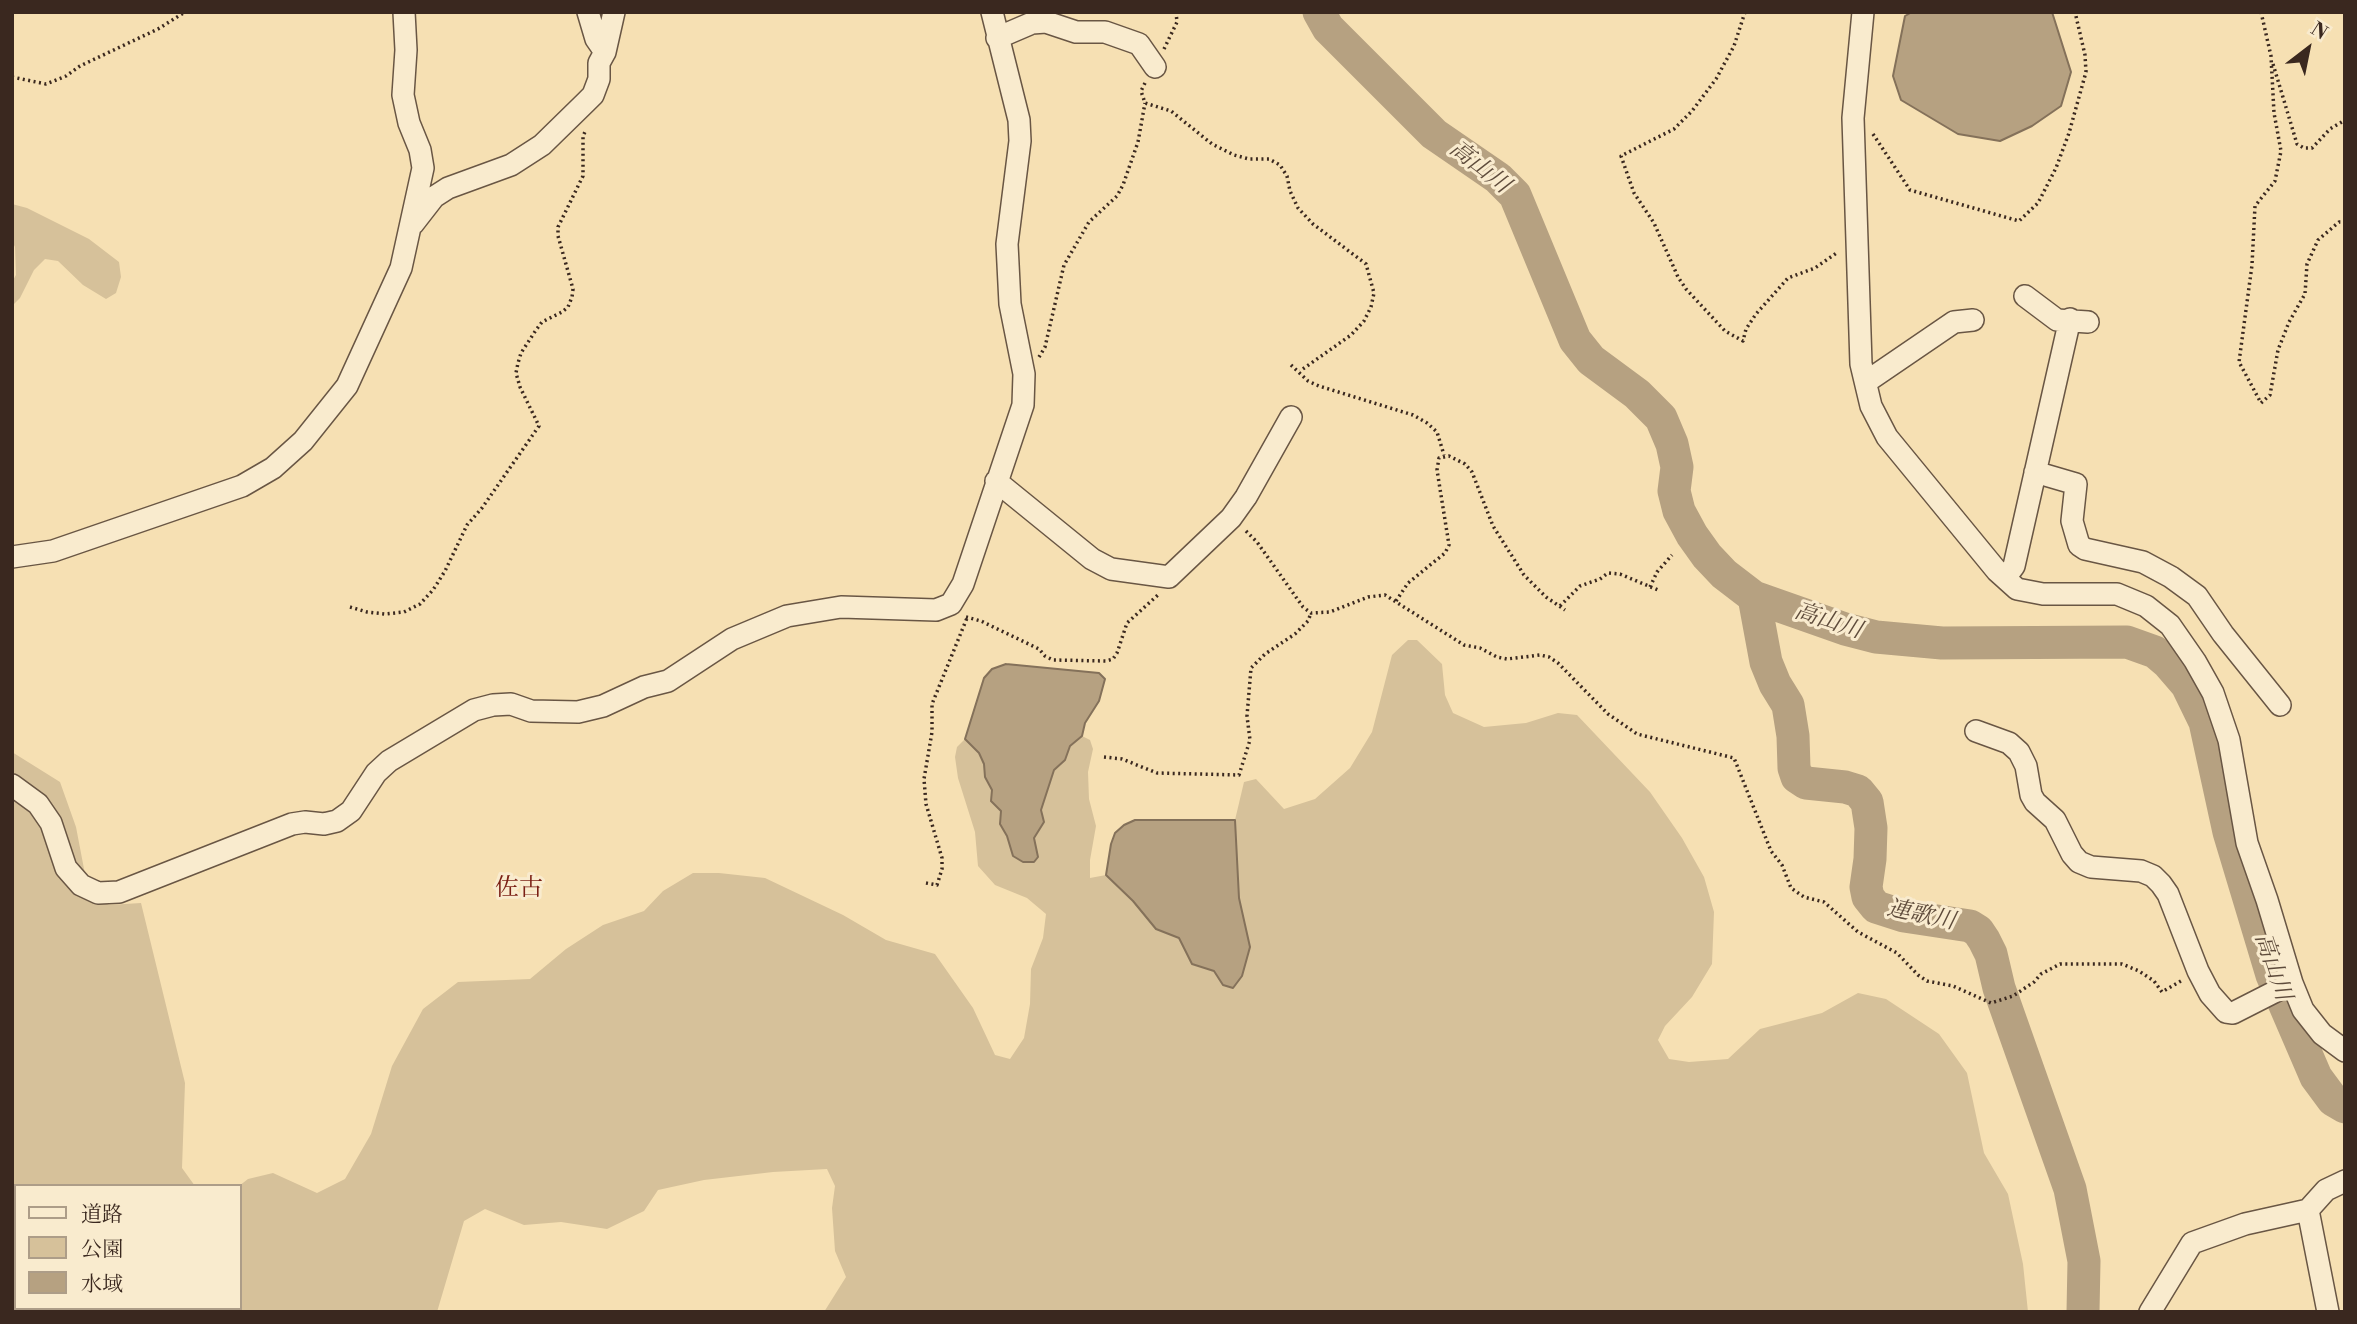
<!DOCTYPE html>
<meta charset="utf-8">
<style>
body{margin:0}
#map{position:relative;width:2357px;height:1324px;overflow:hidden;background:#f6e0b3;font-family:"Libre Bodoni","Noto Serif JP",serif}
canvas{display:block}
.frame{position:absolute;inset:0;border:14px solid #3a281f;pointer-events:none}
.legend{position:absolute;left:14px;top:1184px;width:228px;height:126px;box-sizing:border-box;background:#f9ebce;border:2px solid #ad9d88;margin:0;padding:9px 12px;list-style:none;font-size:21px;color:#3a281f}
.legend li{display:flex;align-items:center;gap:14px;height:35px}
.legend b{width:35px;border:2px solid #ad9d88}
.north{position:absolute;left:2273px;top:14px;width:70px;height:70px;-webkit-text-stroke:5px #f9ebce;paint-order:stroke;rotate:32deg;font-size:19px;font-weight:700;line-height:28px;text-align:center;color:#3a281f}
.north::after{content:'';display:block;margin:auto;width:24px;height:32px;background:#3a281f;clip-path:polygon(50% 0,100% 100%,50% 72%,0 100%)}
</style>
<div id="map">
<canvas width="2357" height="1324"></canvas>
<div class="frame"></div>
<ul class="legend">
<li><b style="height:9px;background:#f9ebce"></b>道路</li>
<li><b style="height:19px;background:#d6c19a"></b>公園</li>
<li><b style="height:19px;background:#b6a181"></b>水域</li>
</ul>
<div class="north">N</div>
</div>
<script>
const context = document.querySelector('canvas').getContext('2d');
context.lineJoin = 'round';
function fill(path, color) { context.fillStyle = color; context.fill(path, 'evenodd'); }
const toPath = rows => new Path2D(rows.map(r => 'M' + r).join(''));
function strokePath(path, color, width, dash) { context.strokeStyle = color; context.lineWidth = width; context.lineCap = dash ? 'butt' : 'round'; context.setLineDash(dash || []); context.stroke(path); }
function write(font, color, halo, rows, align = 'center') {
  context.font = font + ' "Libre Bodoni","Noto Serif JP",serif'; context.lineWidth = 6; context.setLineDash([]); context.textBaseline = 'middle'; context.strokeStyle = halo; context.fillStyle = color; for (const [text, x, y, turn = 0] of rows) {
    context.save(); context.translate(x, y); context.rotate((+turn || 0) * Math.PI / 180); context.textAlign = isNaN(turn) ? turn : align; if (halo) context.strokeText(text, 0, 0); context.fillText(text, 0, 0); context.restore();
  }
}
const green = toPath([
 [12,204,27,208,89,239,119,262,121,277,116,293,106,299,83,285,58,261,45,259,34,270,20,298,12,306,12,282,16,275,15,247,12,241],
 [1408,640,1417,640,1442,664,1445,695,1453,713,1484,727,1526,723,1558,713,1577,715,1650,792,1682,838,1704,877,1714,912,1712,964,1692,997,1665,1026,1658,1040,1669,1059,1689,1062,1728,1059,1760,1029,1822,1013,1858,993,1886,999,1939,1034,1967,1073,1984,1153,2008,1194,2023,1264,2028,1312,824,1312,846,1277,835,1251,832,1208,835,1186,827,1169,773,1172,704,1180,658,1190,644,1211,607,1229,561,1222,524,1225,485,1209,464,1221,437,1312,107,1312,107,1308,240,1308,239,1186,248,1179,273,1173,317,1193,345,1179,371,1134,392,1066,423,1009,458,982,530,979,566,949,603,925,644,911,663,891,693,873,719,873,765,878,843,915,886,940,935,954,973,1008,995,1055,1010,1059,1024,1038,1030,1004,1031,969,1043,938,1046,914,1027,898,995,885,978,866,975,832,958,778,955,757,957,747,965,739,979,753,984,764,985,777,992,790,991,801,1001,811,1000,824,1007,836,1013,856,1038,857,1034,838,1044,822,1041,810,1054,770,1065,760,1070,746,1082,736,1090,740,1093,749,1088,772,1089,799,1096,826,1090,860,1090,878,1106,875,1133,901,1156,929,1179,938,1192,964,1214,971,1223,985,1250,947,1239,898,1235,820,1244,782,1256,779,1284,809,1315,799,1350,768,1372,732,1392,655],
 [12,752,60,782,76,827,89,895,109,905,141,903,185,1083,182,1168,195,1186,16,1186,16,1253,12,1254]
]);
const water = toPath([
 [1912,12,2052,12,2071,72,2061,106,2032,126,2000,141,1958,134,1901,100,1893,76,1905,16,1912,12],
 [1006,664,1099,673,1105,679,1099,701,1085,723,1082,736,1070,746,1065,760,1054,770,1041,810,1044,822,1034,838,1038,857,1034,862,1023,862,1013,856,1007,836,1000,824,1001,811,991,801,992,790,985,777,984,764,979,753,965,739,984,678,992,669,1006,664],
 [1135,820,1235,820,1239,898,1250,947,1242,976,1233,988,1223,985,1214,971,1192,964,1179,938,1156,929,1133,901,1106,875,1111,844,1115,833,1124,825,1135,820]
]);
const river = toPath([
 [1319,12,1328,28,1434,134,1498,178,1515,195,1575,340,1591,360,1637,394,1661,418,1672,444,1677,467,1674,491,1679,511,1692,535,1707,556,1724,574,1754,597,1845,629,1876,637,1942,643,2127,642,2155,652,2168,663,2187,685,2205,722,2229,832,2272,975,2316,1077,2333,1100,2345,1107],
 [1754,597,1766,662,1775,684,1788,705,1793,736,1794,768,1797,777,1806,783,1845,787,1858,791,1867,802,1871,828,1870,859,1866,887,1868,897,1876,907,1904,916,1970,926,1978,931,1984,940,1991,954,1999,988,2070,1189,2084,1261,2083,1312]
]);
const path = toPath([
 [1745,12,1734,46,1716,79,1692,111,1674,129,1621,156,1634,193,1654,223,1678,277,1686,289,1725,331,1743,341,1746,329,1756,314,1788,278,1815,268,1838,252],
 [2261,12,2271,56,2274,113,2281,151,2275,181,2255,206,2252,265,2239,362,2261,403,2270,395,2278,350,2289,322,2305,294,2307,264,2318,240,2339,222,2345,222],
 [1164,49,1177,22,1176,12],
 [2273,64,2297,144,2304,148,2312,148,2330,129,2345,120],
 [12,77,46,84,66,76,80,66,158,29,185,12],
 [1145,83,1141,91,1145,103,1171,111,1212,144,1234,155,1249,159,1269,159,1280,165,1287,176,1290,191,1298,208,1313,224,1366,264,1374,293,1371,307,1364,321,1351,335,1300,371],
 [1873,134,1910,190,2019,221,2038,203,2056,168,2069,133,2086,72,2085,55,2075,12],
 [1039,357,1045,347,1064,265,1089,222,1117,196,1123,185,1138,142,1145,103],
 [1291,365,1308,381,1319,386,1413,415,1427,423,1437,432,1444,455],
 [1246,531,1257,542,1303,607,1311,613,1330,612,1368,597,1385,595,1464,645,1480,648,1497,657,1507,659,1540,655,1549,657,1558,663,1608,714,1637,734,1734,758,1771,851,1782,865,1791,888,1804,897,1824,902,1858,932,1897,953,1918,975,1927,981,1953,986,1991,1003,2013,996,2034,982,2041,974,2060,964,2122,964,2139,971,2154,981,2162,992,2181,981],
 [1650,587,1657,572,1672,555],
 [1396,601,1408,583,1445,553,1449,545,1437,470,1439,458,1449,456,1465,464,1472,472,1493,526,1524,575,1546,597,1565,610],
 [1560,606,1580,586,1600,579,1608,573,1620,574,1658,590],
 [350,607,367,612,385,614,404,612,420,604,433,590,445,571,467,525,482,508,539,426,520,387,516,373,518,363,521,353,536,330,542,322,562,312,568,307,572,297,573,289,558,236,558,227,583,176,583,136,586,130],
 [966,617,981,621,1039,649,1045,656,1053,660,1106,661,1113,659,1117,653,1127,623,1159,594],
 [1104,757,1122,759,1157,773,1239,775,1250,740,1247,716,1251,668,1265,654,1295,634,1308,621,1311,613],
 [926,883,937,885,942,869,942,858,926,804,924,779,932,732,932,704,967,618]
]);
const street = toPath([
 [588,12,596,39,605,52],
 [1863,12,1853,118,1861,364,1871,406,1887,437,1997,571,2017,589,2043,594,2117,594,2146,606,2170,625,2195,661,2213,693,2229,740,2247,843,2267,900,2292,983,2303,1010,2322,1034,2345,1051],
 [997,38,1032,23,1046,22,1076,32,1105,32,1139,44,1155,67],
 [413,224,434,197,448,188,511,165,542,145,586,102,593,95,599,79,599,63,605,52,614,12],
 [2025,296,2057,320,2088,322],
 [1866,382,1954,322,1973,320],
 [2035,472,2076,484,2072,521,2079,545,2085,549,2143,562,2171,577,2197,596,2223,634,2280,705],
 [996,481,1092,559,1111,569,1169,577,1231,518,1246,497,1291,417],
 [12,557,53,551,242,486,273,468,303,441,347,386,401,268,423,168,420,150,409,123,403,95,406,50,404,12],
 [2005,578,2014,566,2070,319],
 [1976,731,2009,743,2019,752,2026,766,2031,795,2035,802,2055,820,2072,854,2079,862,2091,867,2141,871,2153,876,2161,884,2168,894,2198,971,2210,994,2226,1012,2233,1013,2292,983],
 [12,785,38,804,51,823,66,868,81,885,98,893,119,892,292,824,305,822,324,824,337,821,351,811,376,773,389,761,474,710,493,705,511,704,531,711,578,712,603,706,644,687,668,681,732,639,787,616,841,607,936,610,951,604,963,584,1023,405,1024,374,1010,304,1007,244,1020,141,1019,120,992,12],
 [2308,1210,2328,1312],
 [2150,1312,2192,1243,2245,1224,2308,1210,2326,1190,2345,1181]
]);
const waterNames = [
 ["高山川",1479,168,38],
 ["高山川",1828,622,18],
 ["連歌川",1921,916,12],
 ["高山川",2272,967,71]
];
const quarterNames = [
 ["佐古",519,889]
];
fill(green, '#d6c19a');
fill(water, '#b6a181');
strokePath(water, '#84715a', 2);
strokePath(river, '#b6a181', 33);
strokePath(street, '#695644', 24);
strokePath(path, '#3a281f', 3.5, [2, 3.5]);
strokePath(street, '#f9ebce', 21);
write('italic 23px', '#5f4c3c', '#f9ebce', waterNames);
write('24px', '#7a1f14', '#f9ebce', quarterNames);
</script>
